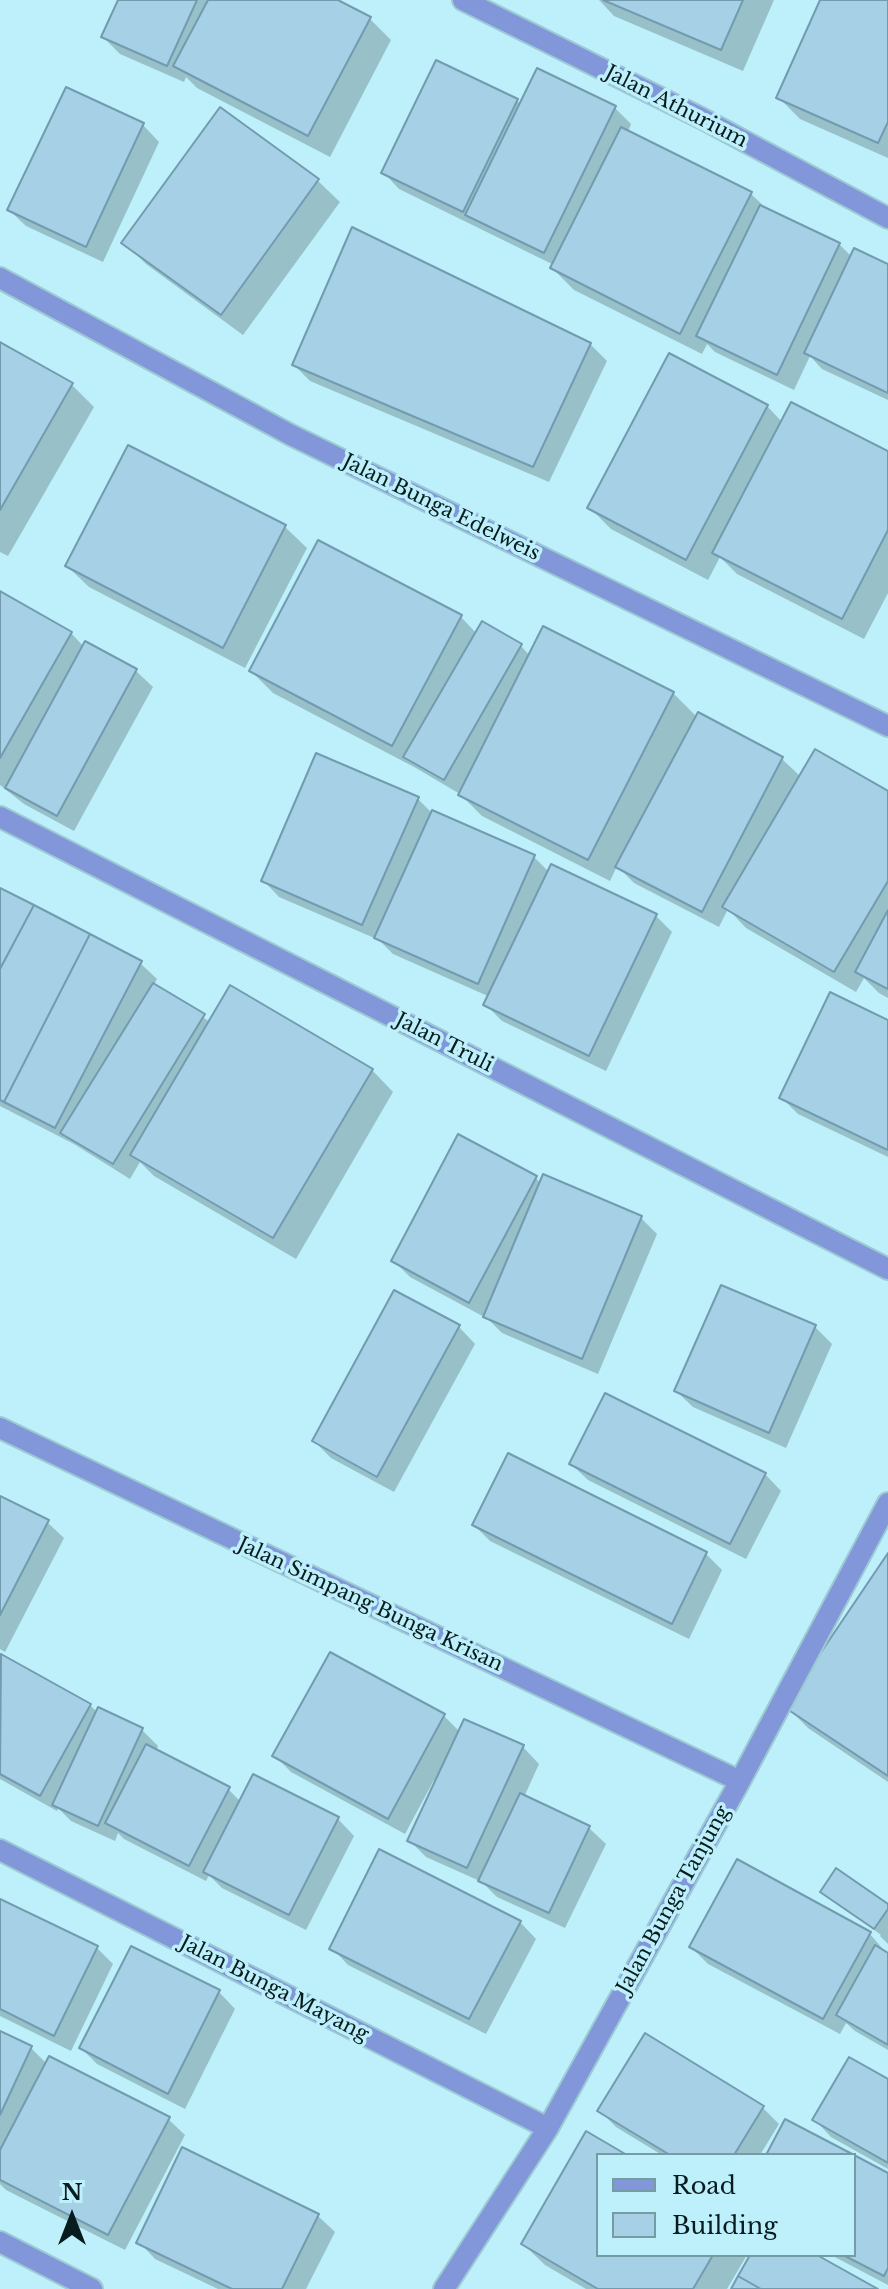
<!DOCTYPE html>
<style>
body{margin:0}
#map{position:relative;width:888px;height:2289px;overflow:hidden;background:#bdf0fa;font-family:"Libre Baskerville",serif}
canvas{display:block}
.legend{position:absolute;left:596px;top:2153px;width:260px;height:104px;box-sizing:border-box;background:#bdf0fa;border:2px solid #759ba3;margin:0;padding:10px 14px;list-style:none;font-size:24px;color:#081c20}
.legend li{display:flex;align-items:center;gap:16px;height:40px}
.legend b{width:40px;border:2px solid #759ba3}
.north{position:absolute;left:32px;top:2177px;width:80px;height:80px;-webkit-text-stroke:6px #bdf0fa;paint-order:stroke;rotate:0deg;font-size:22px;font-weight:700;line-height:32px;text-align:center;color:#081c20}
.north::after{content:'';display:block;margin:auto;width:28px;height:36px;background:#081c20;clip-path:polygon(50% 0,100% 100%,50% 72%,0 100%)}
</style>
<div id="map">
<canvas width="888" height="2289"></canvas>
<ul class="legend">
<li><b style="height:10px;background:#8297da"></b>Road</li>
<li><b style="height:22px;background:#a5d0e5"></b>Building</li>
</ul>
<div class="north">N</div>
</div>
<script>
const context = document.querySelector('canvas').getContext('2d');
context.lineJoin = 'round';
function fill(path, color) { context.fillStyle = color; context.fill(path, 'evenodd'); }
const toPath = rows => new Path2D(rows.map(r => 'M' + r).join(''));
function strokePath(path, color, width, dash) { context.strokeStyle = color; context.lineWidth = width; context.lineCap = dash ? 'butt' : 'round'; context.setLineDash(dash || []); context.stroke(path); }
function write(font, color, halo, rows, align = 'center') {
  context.font = font + ' "Libre Baskerville",serif'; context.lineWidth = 7; context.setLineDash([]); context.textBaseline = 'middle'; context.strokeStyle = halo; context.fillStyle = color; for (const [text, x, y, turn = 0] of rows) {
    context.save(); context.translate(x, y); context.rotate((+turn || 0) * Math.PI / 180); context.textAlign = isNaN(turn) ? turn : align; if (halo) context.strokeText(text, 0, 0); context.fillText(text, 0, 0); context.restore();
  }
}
const shadow = toPath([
 [120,0,334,0,370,19,391,40,330,157,197,88,186,77,184,82,120,54,103,37],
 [599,0,774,0,743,71,614,16],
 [822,0,888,0,888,158,800,119,778,97],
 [516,100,521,105,615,108,631,124,628,132,751,194,769,211,839,244,852,257,888,266,888,400,822,369,810,356,794,390,715,352,707,344,702,354,574,290,552,268,554,265,399,189,383,172],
 [220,110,318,181,340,202,243,335,146,264,124,242],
 [143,125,159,142,103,262,26,226,9,210],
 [0,344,72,385,94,407,8,556,0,552],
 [590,344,607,361,549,482,310,381,294,365],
 [767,406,782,422,888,453,888,593,864,639,737,574,720,557,708,580,611,529,590,508],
 [129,447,285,527,307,548,245,668,89,587,67,566],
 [0,593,71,633,84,647,86,644,136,671,153,687,74,831,24,804,0,785],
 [461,617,477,634,521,646,530,656,673,693,697,717,782,759,801,777,888,793,888,998,879,993,864,978,856,992,746,928,728,909,719,927,634,883,617,866,610,881,482,816,460,794,416,768,273,693,251,671],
 [418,799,431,812,534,857,549,872,656,916,672,932,606,1071,502,1021,486,1005,490,997,393,954,379,940,279,897,263,880],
 [0,890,140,963,157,979,154,985,210,1022,372,1070,393,1092,296,1259,154,1176,140,1162,130,1179,74,1144,0,1106],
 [888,1023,888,1157,798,1114,781,1097],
 [536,1178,541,1184,641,1218,657,1234,598,1374,502,1333,488,1319,410,1277,394,1261],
 [722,1287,815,1327,832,1344,786,1448,693,1407,676,1391],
 [459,1327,475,1344,394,1492,331,1458,314,1441],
 [571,1464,765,1474,781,1491,746,1559,588,1480],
 [0,1498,47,1522,64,1538,5,1652,0,1649],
 [474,1525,706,1554,722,1570,689,1639,490,1541],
 [888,1556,888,1782,808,1728,787,1707],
 [2,1657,90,1705,97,1712,142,1730,158,1746,156,1752,228,1789,241,1802,338,1819,354,1836,306,1930,222,1888,209,1875,206,1881,124,1839,118,1833,115,1841,71,1821,58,1808,57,1811,0,1779,0,1661],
 [444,1716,460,1732,523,1747,539,1764,524,1797,589,1828,606,1844,565,1928,497,1897,482,1882,426,1857,410,1841,437,1781,434,1780,405,1834,291,1772,275,1756],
 [822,1891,888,1906,888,1944,880,1936,881,1935],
 [0,1901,97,1948,113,1964,71,2051,0,2016],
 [520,1922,536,1939,486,2034,348,1965,332,1948],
 [870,1934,888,1955,888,2050,855,2031,846,2023,840,2034,708,1964,691,1947],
 [219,1992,235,2009,185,2109,97,2064,81,2048],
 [0,2034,31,2048,47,2064,168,2119,185,2135,125,2250,6,2190,0,2184],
 [888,2082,888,2169,831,2137,815,2120],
 [763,2108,779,2124,760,2155,662,2155,616,2127,599,2110],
 [587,2134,623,2155,598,2155,598,2255,747,2255,727,2289,586,2289,545,2265,523,2244],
 [183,2150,318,2216,335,2232,306,2289,218,2289,155,2259,139,2242],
 [854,2157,888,2175,888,2285,831,2255,854,2255]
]);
const building = toPath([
 [118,0,197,0,167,66,101,37,118,0],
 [208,0,338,0,371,17,308,136,173,66,208,0],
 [603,0,743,0,721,50,603,0],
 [820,0,888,0,888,122,878,143,776,98,820,0],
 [436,60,518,99,463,212,381,173,436,60],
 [537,68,616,106,544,253,465,215,537,68],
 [66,87,144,123,86,247,7,210,66,87],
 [220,107,319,179,221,315,121,243,220,107],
 [621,127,752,192,680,334,550,268,621,127],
 [760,205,840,243,777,375,696,336,760,205],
 [352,227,591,343,533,467,292,365,352,227],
 [854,248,888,264,888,393,804,353,854,248],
 [0,342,73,383,0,510,0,342],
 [669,353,768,405,686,560,587,508,669,353],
 [791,402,888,451,888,530,842,619,712,553,791,402],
 [128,445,286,525,223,648,65,566,128,445],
 [318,540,462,615,392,746,249,671,318,540],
 [0,591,72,632,0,758,0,591],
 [482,621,522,644,444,780,403,757,482,621],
 [543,626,674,692,588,860,458,795,543,626],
 [85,641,137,669,57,816,5,788,85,641],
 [698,712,783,757,702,912,615,867,698,712],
 [815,749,888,791,888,881,834,972,722,907,815,749],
 [316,753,419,797,362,925,261,881,316,753],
 [432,810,535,855,478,984,374,938,432,810],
 [551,864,657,914,589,1056,483,1005,551,864],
 [0,888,34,905,0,969,0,888],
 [34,905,90,934,4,1102,0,1100,0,969,34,905],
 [888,910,888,989,855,972,888,910],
 [90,934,142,961,55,1128,4,1102,90,934],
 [153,983,205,1014,113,1164,60,1133,153,983],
 [230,985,373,1069,273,1238,130,1155,230,985],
 [830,992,888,1020,888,1150,779,1098,830,992],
 [458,1134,537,1176,469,1303,391,1261,458,1134],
 [543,1174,642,1216,582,1359,483,1317,543,1174],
 [721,1285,816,1325,769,1433,674,1391,721,1285],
 [394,1290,460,1325,377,1477,312,1441,394,1290],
 [605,1393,766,1473,730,1544,569,1464,605,1393],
 [508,1453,707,1552,672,1624,472,1525,508,1453],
 [0,1496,49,1520,0,1615,0,1496],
 [888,1553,888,1776,784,1707,888,1553],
 [330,1652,445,1714,388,1819,272,1756,330,1652],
 [1,1654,91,1704,40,1796,0,1774,1,1654],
 [98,1707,143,1728,98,1826,52,1805,98,1707],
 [464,1719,524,1745,467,1868,407,1841,464,1719],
 [146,1744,230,1787,189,1866,105,1823,146,1744],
 [253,1774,339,1817,289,1915,203,1872,253,1774],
 [520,1793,590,1826,549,1913,478,1881,520,1793],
 [379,1849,521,1921,469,2019,329,1949,379,1849],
 [737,1859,871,1932,823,2019,689,1947,737,1859],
 [836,1868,888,1904,888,1909,874,1929,820,1892,836,1868],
 [0,1899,98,1946,54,2036,0,2009,0,1899],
 [875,1945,888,1953,888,2045,836,2015,875,1945],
 [131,1946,220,1990,168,2094,79,2048,131,1946],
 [0,2031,32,2046,0,2115,0,2031],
 [645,2033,764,2106,734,2155,670,2155,597,2111,645,2033],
 [49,2056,170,2117,108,2235,0,2180,0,2150,49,2056],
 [849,2057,888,2079,888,2163,812,2120,849,2057],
 [785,2119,854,2155,766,2155,785,2119],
 [586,2131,627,2155,598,2155,598,2255,713,2255,693,2289,598,2289,521,2244,586,2131],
 [182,2147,319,2214,282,2289,232,2289,136,2243,182,2147],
 [854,2155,888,2173,888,2268,884,2276,843,2255,854,2255,854,2155],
 [750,2255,817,2255,878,2289,761,2289,738,2276,750,2255],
 [738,2276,761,2289,731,2289,738,2276]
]);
const minor = toPath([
 [463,0,703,119,888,218],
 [0,278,291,435,888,726],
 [0,817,888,1269],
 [0,1428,740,1781],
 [0,1850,548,2128],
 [0,2242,92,2289],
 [444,2289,548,2128,740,1781,888,1503]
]);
const streetNames = [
 ["Jalan Athurium",676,107,27],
 ["Jalan Bunga Edelweis",441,508,26],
 ["Jalan Truli",444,1043,27],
 ["Jalan Simpang Bunga Krisan",370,1605,25],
 ["Jalan Bunga Tanjung",674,1900,-61],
 ["Jalan Bunga Mayang",274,1989,27]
];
fill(shadow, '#0003');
fill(building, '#a5d0e5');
strokePath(building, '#729bb0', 2);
strokePath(minor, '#9ccad3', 24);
strokePath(minor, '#8297da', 20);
write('20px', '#081c20', '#bdf0fa', streetNames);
</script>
